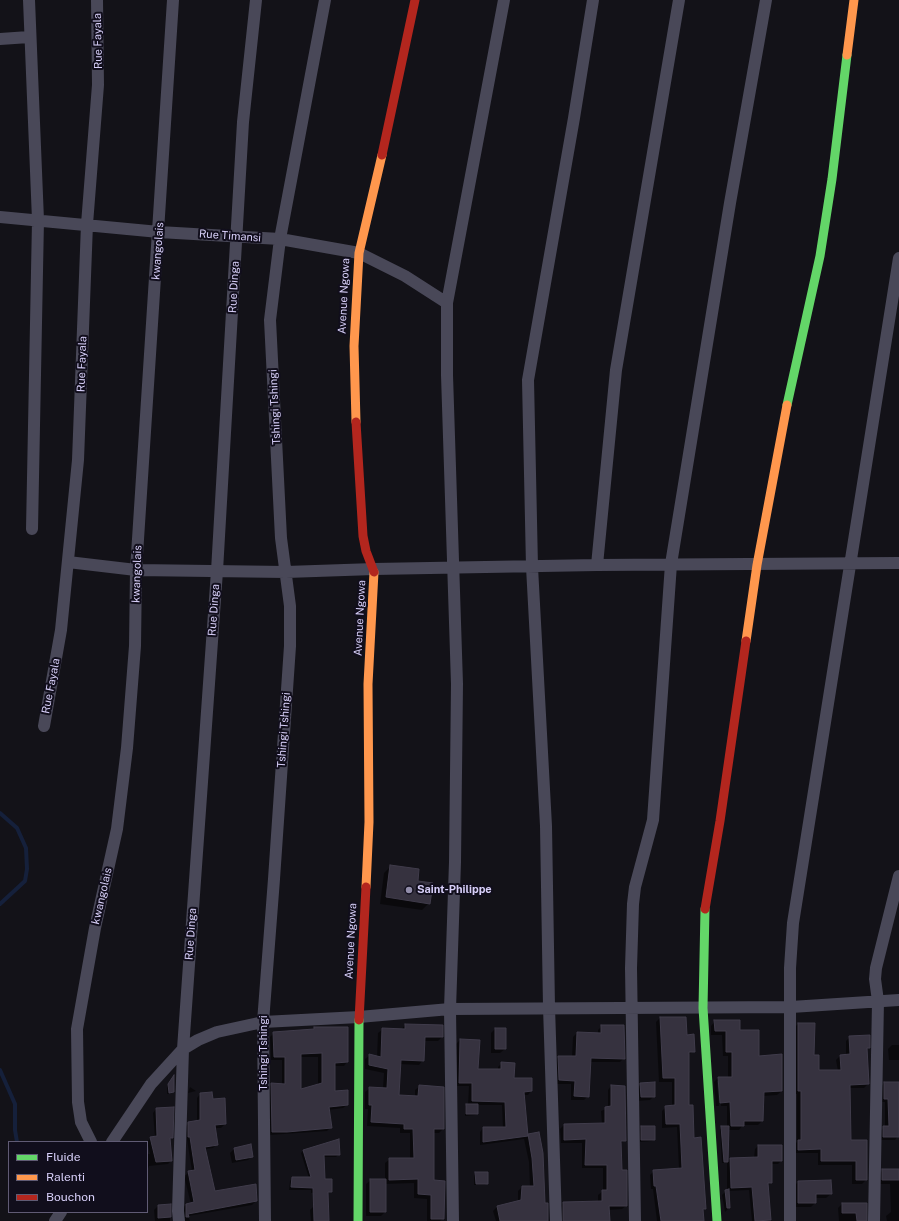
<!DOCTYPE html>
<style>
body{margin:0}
#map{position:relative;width:899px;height:1221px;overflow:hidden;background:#131218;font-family:"Public Sans",sans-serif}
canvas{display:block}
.legend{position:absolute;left:8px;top:1141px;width:140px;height:72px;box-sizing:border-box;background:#110e1c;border:1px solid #605b74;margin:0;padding:5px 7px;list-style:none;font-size:12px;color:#d7cff8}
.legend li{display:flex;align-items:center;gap:8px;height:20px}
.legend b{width:20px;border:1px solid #605b74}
</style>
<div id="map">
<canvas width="899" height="1221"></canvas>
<ul class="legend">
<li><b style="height:5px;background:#63d668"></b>Fluide</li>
<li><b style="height:5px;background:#ff974d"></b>Ralenti</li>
<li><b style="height:5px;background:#b3261e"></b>Bouchon</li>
</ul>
</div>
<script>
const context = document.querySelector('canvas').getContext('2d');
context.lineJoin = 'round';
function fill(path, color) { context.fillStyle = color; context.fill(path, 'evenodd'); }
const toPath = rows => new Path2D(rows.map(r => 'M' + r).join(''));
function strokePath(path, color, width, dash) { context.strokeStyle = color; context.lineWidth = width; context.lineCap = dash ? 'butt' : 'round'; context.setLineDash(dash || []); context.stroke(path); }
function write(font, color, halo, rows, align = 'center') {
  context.font = font + ' "Public Sans",sans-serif'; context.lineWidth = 4; context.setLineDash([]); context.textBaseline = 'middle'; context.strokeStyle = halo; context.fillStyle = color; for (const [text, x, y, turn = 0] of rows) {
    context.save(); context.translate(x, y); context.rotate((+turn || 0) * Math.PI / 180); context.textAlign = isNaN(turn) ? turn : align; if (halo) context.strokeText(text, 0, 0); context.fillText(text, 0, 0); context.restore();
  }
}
const shadow = toPath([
 [391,866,417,882,429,903,422,910,380,904,384,873],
 [660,1018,685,1018,686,1036,694,1051,688,1055,688,1106,705,1209,702,1211,703,1221,657,1221,653,1189,651,1189,650,1175,654,1171,679,1169,677,1127,662,1128,662,1111,666,1107,672,1106,672,1082,659,1082,656,1022],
 [715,1021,739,1031,782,1091,777,1095,763,1096,762,1121,758,1125,743,1125,739,1130,728,1130,727,1162,730,1159,754,1158,755,1149,758,1146,782,1160,778,1164,771,1164,771,1183,767,1186,770,1221,752,1221,749,1190,728,1191,729,1208,725,1212,722,1195,727,1190,727,1162,722,1163,720,1129,727,1127,727,1106,721,1106,719,1081,717,1081,719,1106,716,1106,714,1082,718,1078,728,1078,728,1056,723,1056,722,1035,711,1035,711,1026],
 [798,1024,814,1024,813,1056,818,1071,838,1071,836,1060,840,1056,846,1055,846,1041,850,1037,869,1047,866,1049,868,1084,864,1088,849,1088,850,1141,866,1180,862,1184,852,1184,852,1165,818,1165,818,1153,794,1153,794,1145,797,1142,797,1094,794,1094,794,1028],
 [405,1025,442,1037,438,1041,424,1041,423,1060,419,1065,399,1064,398,1096,415,1097,415,1090,420,1086,443,1129,439,1133,433,1133,433,1181,443,1218,440,1221,427,1221,427,1199,414,1198,414,1183,385,1184,385,1212,381,1216,366,1216,366,1184,371,1180,385,1180,385,1163,390,1159,410,1159,410,1133,400,1133,400,1128,367,1126,368,1109,365,1109,365,1092,370,1088,383,1088,384,1073,365,1069,365,1059,370,1055,377,1057,378,1033,383,1029,401,1030],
 [602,1026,624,1058,620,1062,589,1062,588,1096,584,1100,571,1100,571,1084,555,1084,555,1061,558,1057,572,1057,573,1037,577,1033,598,1034,598,1030],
 [314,1028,347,1028,347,1062,344,1066,334,1066,334,1093,347,1105,343,1108,328,1110,331,1127,327,1131,269,1135,268,1088,272,1084,282,1085,282,1060,271,1060,270,1037,274,1033,312,1030],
 [300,1057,318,1057,318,1085,300,1090],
 [495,1029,505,1049,500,1053,491,1053,491,1033],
 [460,1040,477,1070,498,1070,498,1067,502,1063,513,1079,531,1079,531,1091,528,1095,523,1095,527,1136,528,1135,548,1221,496,1221,493,1211,497,1207,518,1202,518,1191,522,1187,530,1187,529,1162,524,1139,480,1145,480,1132,483,1128,503,1128,502,1105,477,1105,477,1114,475,1115,465,1116,465,1106,468,1105,469,1086,455,1086,456,1044],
 [892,1045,899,1045,899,1060,889,1060,888,1049],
 [174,1078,173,1092,167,1094,167,1087],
 [884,1083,899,1083,898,1136,895,1140,880,1140,880,1131,885,1127,885,1102,881,1102,881,1087],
 [641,1084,654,1096,650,1100,637,1101,637,1088],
 [611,1086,625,1140,620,1144,621,1171,626,1206,622,1209,608,1210,609,1221,560,1221,559,1207,563,1203,598,1202,598,1195,603,1191,603,1168,582,1168,582,1143,561,1143,560,1129,564,1125,602,1124,601,1111,608,1108,608,1090],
 [190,1087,196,1091,188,1093],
 [200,1094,212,1100,225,1124,221,1128,214,1128,217,1144,213,1148,205,1149,214,1192,256,1201,252,1205,188,1216,190,1221,182,1221,182,1208,186,1205,191,1204,184,1176,192,1171,185,1127,189,1123,197,1122,197,1098],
 [173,1108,172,1138,169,1140,171,1161,168,1164,149,1166,147,1171,147,1154,150,1154,147,1141,155,1137,153,1113,156,1109],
 [641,1127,654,1139,652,1141,640,1142,640,1129],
 [338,1140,339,1154,336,1157,323,1157,324,1180,328,1190,311,1193,311,1190,289,1190,290,1181,292,1178,309,1178,301,1153,303,1151],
 [234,1149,252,1156,248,1160,232,1163,230,1153],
 [883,1170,899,1170,899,1221,887,1221,886,1216,891,1212,890,1184,879,1184,879,1174],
 [476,1173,487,1183,485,1185,474,1185,474,1175],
 [830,1181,831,1194,826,1198,815,1198,815,1203,811,1207,794,1207,794,1186,798,1182],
 [842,1204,866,1204,866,1221,839,1221,838,1208],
 [170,1205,170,1221,155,1221,154,1210,158,1206],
 [314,1206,328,1221,311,1221,310,1210]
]);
const stream = toPath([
 [0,813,17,828,26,848,27,869,25,881,0,904],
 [0,1070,15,1104,15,1130,17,1142]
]);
const building = toPath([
 [390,865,419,869,418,881,433,883,430,904,386,897,390,865],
 [660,1017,686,1017,687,1035,694,1034,695,1052,689,1052,689,1105,693,1105,694,1138,701,1137,706,1209,703,1209,704,1221,661,1221,656,1186,654,1186,653,1170,682,1168,680,1124,666,1124,665,1106,675,1105,675,1078,663,1078,660,1017],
 [714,1020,740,1020,740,1030,759,1030,759,1056,782,1054,782,1091,764,1092,763,1121,744,1121,744,1126,731,1126,730,1102,720,1103,718,1077,732,1077,732,1052,726,1052,726,1031,715,1031,714,1020],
 [798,1023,815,1023,814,1055,819,1055,819,1070,841,1070,840,1055,850,1054,849,1036,870,1035,870,1048,867,1048,869,1084,850,1085,851,1140,867,1140,867,1180,856,1180,856,1161,821,1161,821,1149,798,1150,798,1140,801,1140,801,1091,798,1091,798,1023],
 [405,1024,443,1025,443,1037,425,1037,424,1061,401,1060,399,1095,418,1096,419,1085,444,1087,444,1129,434,1129,434,1180,445,1181,444,1219,431,1219,431,1195,418,1194,418,1179,389,1180,389,1158,414,1158,413,1129,404,1129,404,1124,371,1122,372,1105,369,1105,369,1087,387,1088,388,1069,369,1065,369,1054,381,1057,382,1028,405,1029,405,1024],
 [601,1025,624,1025,625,1059,591,1058,589,1097,574,1096,575,1081,559,1080,558,1056,576,1056,577,1032,601,1033,601,1025],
 [314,1027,348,1027,348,1062,335,1063,335,1091,348,1090,348,1105,329,1107,332,1128,287,1132,272,1132,271,1083,285,1084,285,1057,274,1057,273,1032,314,1029,314,1027],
 [322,1053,322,1083,301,1089,301,1054,322,1053],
 [495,1028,506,1028,506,1049,495,1049,495,1028],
 [460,1039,480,1040,478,1069,501,1069,501,1062,515,1063,514,1078,532,1078,532,1091,524,1092,528,1136,483,1142,483,1127,506,1127,505,1102,472,1101,472,1083,459,1083,460,1039],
 [174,1075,174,1092,169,1093,168,1084,174,1075],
 [655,1082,655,1097,641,1097,640,1083,655,1082],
 [884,1082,899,1082,899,1137,883,1137,883,1126,889,1126,888,1099,884,1099,884,1082],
 [611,1085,625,1086,626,1141,621,1141,622,1170,627,1170,627,1206,609,1206,610,1221,563,1221,563,1202,602,1201,602,1190,607,1190,607,1165,585,1165,586,1139,564,1140,564,1124,605,1123,605,1107,611,1106,611,1085],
 [212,1092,213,1099,225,1098,226,1124,215,1125,218,1145,205,1147,215,1191,256,1184,257,1201,188,1214,189,1217,186,1217,186,1204,194,1202,188,1171,195,1170,190,1137,188,1137,188,1122,200,1120,200,1093,212,1092],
 [466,1104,478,1104,478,1114,466,1114,466,1104],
 [174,1107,173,1138,170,1138,172,1161,156,1162,150,1137,157,1136,156,1108,174,1107],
 [641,1126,655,1126,655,1140,641,1140,641,1126],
 [721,1126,729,1126,728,1162,724,1162,721,1126],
 [539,1132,543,1153,545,1203,548,1203,548,1221,500,1221,497,1206,521,1200,522,1186,534,1186,532,1158,528,1134,539,1132],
 [339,1139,340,1155,324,1155,325,1179,332,1179,332,1192,328,1192,329,1221,314,1221,313,1188,291,1187,292,1177,311,1177,303,1150,339,1139],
 [251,1144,253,1157,236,1160,234,1148,251,1144],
 [758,1145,782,1145,782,1161,772,1161,772,1183,768,1183,771,1220,755,1221,752,1187,731,1188,730,1158,758,1157,758,1145],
 [882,1169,899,1169,899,1180,882,1180,882,1169],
 [475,1172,488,1172,488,1184,476,1184,475,1172],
 [370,1179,386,1179,386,1212,370,1212,370,1179],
 [831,1180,832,1194,816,1194,816,1203,798,1203,798,1181,831,1180],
 [729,1189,730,1208,727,1208,725,1190,729,1189],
 [842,1203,867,1203,867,1221,857,1221,856,1213,842,1213,842,1203],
 [171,1204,171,1217,158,1218,158,1205,171,1204]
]);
const street = toPath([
 [29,0,38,220,32,529],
 [0,39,29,37],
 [0,217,159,232,280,239,359,253,405,276,447,303],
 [68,562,136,570,286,572,374,569,597,565,899,563],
 [597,565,616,370,679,0],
 [44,726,61,630,78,460,87,224,98,85,97,0],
 [91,1142,81,1122,78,1102,77,1029,95,928,117,829,127,748,135,646,136,570,173,0],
 [112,1142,151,1084,183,1049,198,1040,217,1032,263,1022,359,1017,450,1009,791,1007,899,1000],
 [55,1221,61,1212],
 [179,1221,178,1211,183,1049,217,571,243,122,256,0],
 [265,1221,263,1022,274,879,290,646,290,606,281,538,270,320,280,239,325,0],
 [453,1221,450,1009,455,862,457,684,447,375,447,303,504,0],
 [556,1221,549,1007,546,826,532,567,528,380,574,118,593,0],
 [635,1221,631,968,633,904,635,887,653,820,671,564,730,203,766,0],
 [790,1221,790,968,793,923,899,258],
 [874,1221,878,1001,875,979,876,968,899,876]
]);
const fast = toPath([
 [787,405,820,256,832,179,847,55],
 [705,909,703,1008,717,1221],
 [358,1221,359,1020]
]);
const slow = toPath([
 [847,55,854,0],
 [356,422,354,346,359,253,382,155],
 [746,641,757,565,787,405],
 [366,887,369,822,368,684,374,572]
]);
const jam = toPath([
 [382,155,415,0],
 [356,422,363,536,366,551,374,572],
 [705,909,720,821,746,641],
 [359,1020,366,887]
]);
const markers = [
 [409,890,4,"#928daa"]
];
const streetNames = [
 ["Rue Fayala",98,41,-91],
 ["Rue Timansi",230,236,4],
 ["kwangolais",158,251,-86],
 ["Rue Dinga",234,287,-87],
 ["Avenue Ngowa",344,296,-87],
 ["Rue Fayala",82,364,-88],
 ["Tshingi Tshingi",275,407,-93],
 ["kwangolais",137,574,-88],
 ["Rue Dinga",214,610,-86],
 ["Avenue Ngowa",360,618,-87],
 ["Rue Fayala",51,686,-79],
 ["Tshingi Tshingi",284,730,-86],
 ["kwangolais",102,896,-77],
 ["Rue Dinga",191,934,-86],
 ["Avenue Ngowa",351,941,-87],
 ["Tshingi Tshingi",264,1053,-90]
];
const poiNames = [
 ["Saint-Philippe",417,890]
];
fill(shadow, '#0007');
strokePath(stream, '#15203b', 4);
fill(building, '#36323f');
strokePath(building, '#403c4b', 1);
strokePath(street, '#494858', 12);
strokePath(fast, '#63d668', 9);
strokePath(slow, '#ff974d', 9);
strokePath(jam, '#b3261e', 9);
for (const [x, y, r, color] of markers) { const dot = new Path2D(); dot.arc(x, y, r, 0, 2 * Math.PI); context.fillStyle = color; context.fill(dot); strokePath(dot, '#110e1c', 1.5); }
write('11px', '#d7cff8', '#110e1c', streetNames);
write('bold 11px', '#d7cff8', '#110e1c', poiNames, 'left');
</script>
